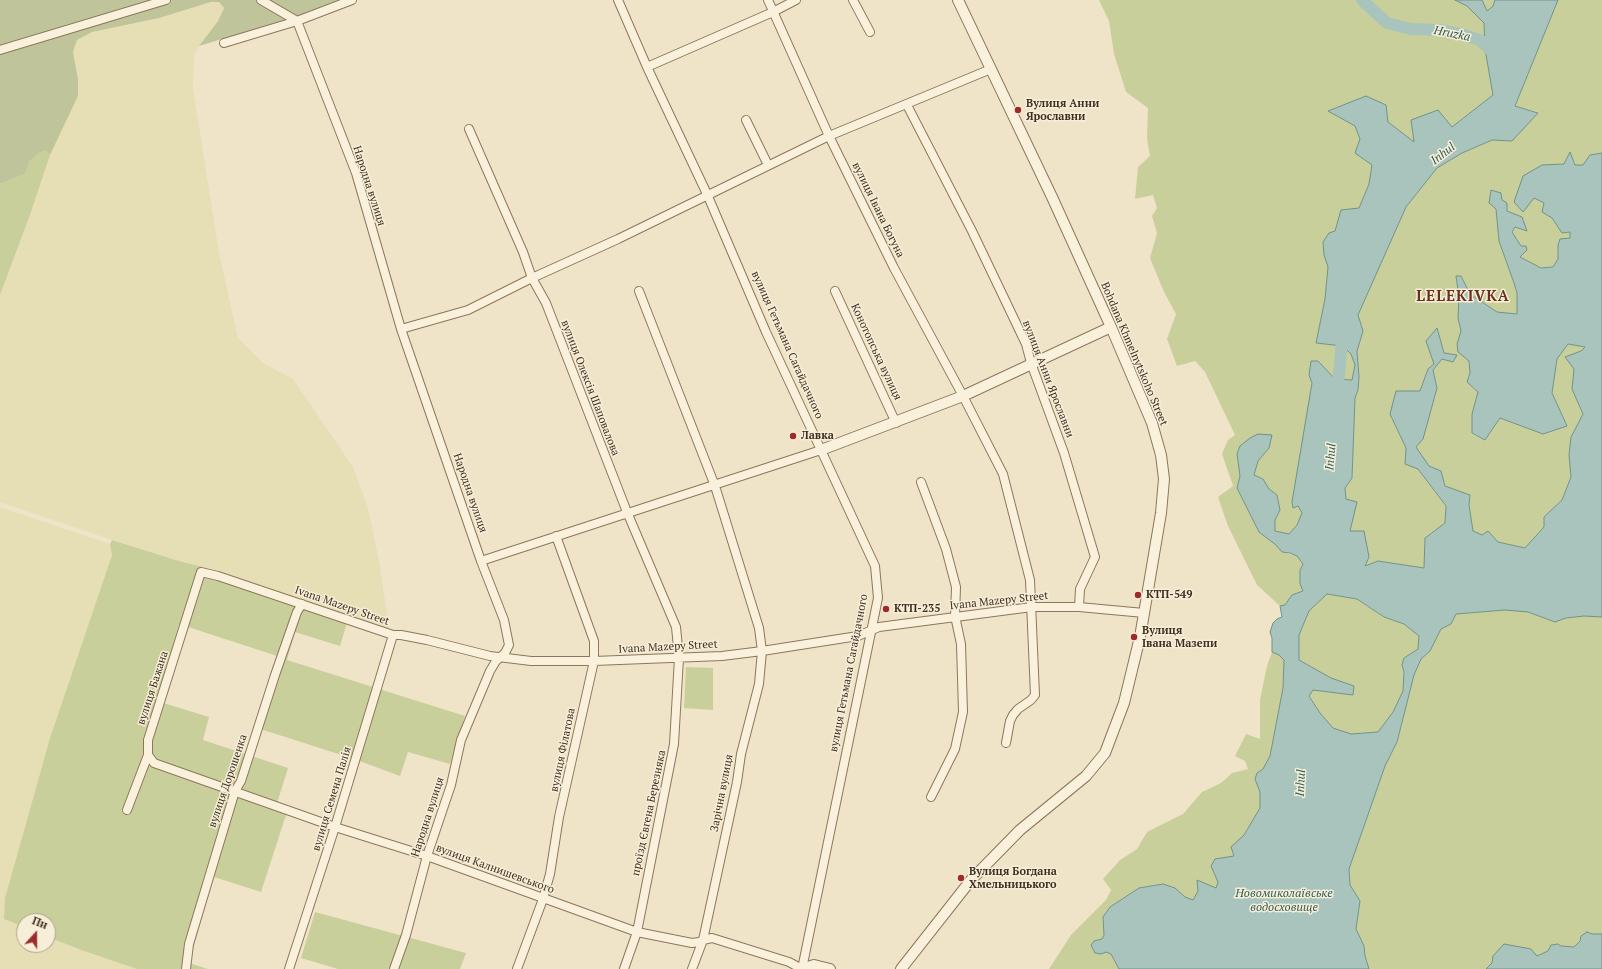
<!DOCTYPE html>
<meta charset="utf-8">
<style>
body{margin:0}
#map{position:relative;width:1602px;height:969px;overflow:hidden;background:#f0e4c8;font-family:"PT Serif",serif}
canvas{display:block}
.north{position:absolute;left:16px;top:913px;width:40px;height:40px;box-sizing:border-box;background:#f7eed8;border:1px solid #ada18e;border-radius:50%;rotate:21deg;font-size:11px;font-weight:700;line-height:16px;text-align:center;color:#3d2e20}
.north::after{content:'';display:block;margin:auto;width:14px;height:18px;background:#9e2a2b;clip-path:polygon(50% 0,100% 100%,50% 72%,0 100%)}
</style>
<div id="map">
<canvas width="1602" height="969"></canvas>
<div class="north">Пн</div>
</div>
<script>
const context = document.querySelector('canvas').getContext('2d');
context.lineJoin = 'round';
function fill(path, color) { context.fillStyle = color; context.fill(path, 'evenodd'); }
const toPath = rows => new Path2D(rows.map(r => 'M' + r).join(''));
function strokePath(path, color, width, dash) { context.strokeStyle = color; context.lineWidth = width; context.lineCap = dash ? 'butt' : 'round'; context.setLineDash(dash || []); context.stroke(path); }
function write(font, color, halo, rows, align = 'center') {
  context.font = font + ' "PT Serif",serif'; context.lineWidth = 3; context.setLineDash([]); context.textBaseline = 'middle'; context.strokeStyle = halo; context.fillStyle = color; for (const [text, x, y, turn = 0] of rows) {
    context.save(); context.translate(x, y); context.rotate((+turn || 0) * Math.PI / 180); context.textAlign = isNaN(turn) ? turn : align; if (halo) context.strokeText(text, 0, 0); context.fillText(text, 0, 0); context.restore();
  }
}
const farmland = toPath([
 [219,1,224,7,218,21,199,46,194,55,193,88,219,253,238,338,263,363,293,379,353,467,368,508,379,561,389,628,297,600,203,567,179,561,112,540,0,502,0,295,30,215,50,155,78,96,78,79,73,52,77,40,92,32,159,18,212,2],
 [0,507,110,544,112,555,50,738,5,898,4,919,24,927,24,945,48,945,48,937,84,951,137,969,0,969]
]);
const green = toPath([
 [1099,0,1455,0,1467,6,1484,23,1485,49,1493,95,1452,127,1411,120,1415,143,1388,122,1329,111,1355,126,1372,165,1369,184,1359,208,1335,231,1324,255,1328,267,1325,299,1316,343,1343,346,1351,354,1355,365,1352,380,1335,379,1318,361,1309,375,1312,383,1298,506,1303,513,1297,525,1289,534,1275,531,1275,520,1280,510,1277,495,1269,489,1263,479,1254,475,1258,461,1269,448,1237,454,1240,476,1237,488,1259,532,1276,545,1282,552,1297,556,1303,564,1300,570,1300,584,1303,591,1292,595,1285,605,1280,606,1257,585,1228,526,1218,497,1233,486,1222,454,1228,440,1235,435,1205,372,1195,361,1177,366,1167,339,1176,314,1164,292,1150,258,1157,233,1152,216,1157,208,1153,195,1135,199,1138,167,1150,156,1147,139,1148,108,1126,92,1114,54,1109,21],
 [1482,0,1495,0,1495,1,1493,6,1487,11],
 [1558,0,1602,0,1602,153,1590,155,1583,165,1575,165,1570,152,1564,164,1542,165,1534,198,1544,203,1542,212,1552,218,1562,233,1570,232,1570,238,1558,245,1558,259,1553,267,1541,268,1520,257,1521,246,1512,232,1515,227,1526,231,1507,211,1507,203,1496,209,1499,241,1514,283,1517,293,1517,314,1497,312,1470,294,1461,276,1456,276,1459,297,1458,318,1461,331,1457,344,1469,361,1470,373,1467,382,1479,392,1472,414,1472,434,1485,440,1500,418,1543,434,1567,426,1552,393,1557,359,1568,344,1585,347,1581,351,1574,369,1572,389,1583,414,1571,437,1569,455,1571,477,1562,500,1544,517,1544,527,1525,548,1498,542,1488,531,1482,535,1472,531,1469,505,1470,495,1445,486,1441,471,1429,466,1416,447,1437,388,1433,370,1442,359,1456,355,1444,353,1437,329,1434,364,1428,369,1420,391,1390,414,1406,448,1405,464,1418,469,1446,507,1445,523,1425,538,1424,568,1379,561,1365,566,1350,531,1345,488,1352,478,1355,398,1358,390,1359,377,1357,351,1363,331,1357,315,1406,207,1437,168,1462,153,1492,140,1512,141,1538,112,1515,106],
 [46,151,50,155,30,215,0,295,0,184,25,174,30,161,39,153],
 [112,540,179,561,203,567,349,616,340,646,295,632,287,660,465,716,450,764,408,752,400,776,354,759,254,727,277,656,179,624,157,701,209,717,203,740,288,768,275,810,286,815,261,892,214,877,189,963,208,969,137,969,84,951,48,937,48,921,24,921,24,927,4,919,5,898,50,738,112,555,110,544],
 [1327,594,1357,599,1383,617,1404,624,1419,636,1418,649,1404,658,1403,691,1393,712,1378,732,1351,734,1333,728,1320,713,1309,695,1313,689,1353,695,1354,686,1331,678,1299,660,1299,635,1309,611],
 [1505,610,1528,612,1555,622,1566,618,1584,616,1602,617,1602,934,1591,934,1587,932,1574,947,1561,946,1558,944,1551,945,1548,951,1537,956,1492,963,1486,969,1369,969,1365,956,1364,946,1356,929,1360,901,1350,885,1349,869,1385,766,1397,742,1414,675,1421,659,1430,651,1441,629,1451,624,1456,614],
 [1272,652,1279,655,1284,660,1283,688,1270,756,1263,769,1257,773,1255,779,1260,792,1260,808,1244,835,1232,847,1234,856,1215,859,1218,882,1216,888,1198,891,1194,900,1185,897,1175,888,1163,884,1139,888,1110,907,1103,917,1104,935,1102,939,1106,952,1111,954,1119,969,1049,969,1071,935,1106,900,1111,890,1103,879,1120,860,1137,849,1147,832,1183,814,1202,792,1221,783,1232,773,1248,769,1245,761,1235,756,1246,734,1260,739,1260,700,1267,666],
 [686,667,713,668,713,710,684,708],
 [315,912,466,953,460,969,338,969,301,958]
]);
const cemetery = toPath([
 [0,0,339,0,300,15,199,46,218,21,224,8,219,2,211,2,159,18,92,32,77,40,73,52,78,79,78,96,50,155,46,151,39,153,30,161,25,174,0,184]
]);
const water = toPath([
 [1455,0,1482,0,1487,11,1493,6,1495,0,1558,0,1515,106,1538,113,1512,141,1492,140,1462,153,1437,168,1406,207,1358,315,1363,331,1357,351,1359,377,1358,390,1355,398,1352,478,1345,488,1346,499,1357,502,1350,531,1364,531,1369,557,1365,566,1378,561,1424,568,1425,538,1445,523,1446,506,1418,469,1405,464,1406,448,1390,414,1396,391,1420,391,1428,369,1434,364,1426,341,1437,328,1444,353,1457,355,1453,362,1442,359,1433,370,1437,388,1423,439,1416,447,1429,466,1441,471,1445,486,1470,495,1469,505,1473,531,1482,535,1488,531,1498,542,1525,548,1544,527,1544,517,1562,500,1571,477,1569,455,1571,437,1583,414,1572,389,1574,369,1565,357,1581,351,1585,347,1568,344,1557,359,1552,393,1567,426,1543,434,1500,418,1485,440,1472,433,1472,414,1478,392,1467,382,1470,373,1469,361,1458,352,1457,344,1461,331,1458,318,1459,297,1456,276,1461,276,1470,294,1497,312,1517,314,1517,293,1514,283,1499,241,1496,209,1489,203,1491,190,1501,193,1502,200,1507,203,1507,211,1522,217,1527,231,1515,227,1512,232,1521,246,1526,246,1527,250,1520,257,1541,268,1553,267,1558,259,1558,245,1560,239,1570,238,1570,232,1562,233,1552,218,1542,212,1544,203,1534,198,1523,212,1514,202,1523,176,1542,165,1564,164,1570,152,1575,165,1583,165,1590,155,1602,153,1602,617,1584,616,1566,618,1555,622,1528,612,1505,610,1456,614,1451,624,1441,629,1430,651,1421,659,1414,675,1397,742,1385,766,1349,869,1350,885,1360,901,1356,929,1364,946,1365,956,1369,969,1119,969,1111,954,1106,952,1101,954,1095,953,1091,945,1094,941,1102,939,1104,935,1103,917,1110,907,1139,888,1163,884,1175,888,1185,897,1193,900,1198,891,1197,880,1216,888,1218,882,1211,866,1215,859,1234,856,1231,847,1244,835,1260,808,1260,792,1255,779,1257,773,1263,769,1270,756,1283,688,1284,660,1279,655,1272,652,1272,638,1270,632,1273,623,1277,619,1282,617,1280,606,1285,605,1292,595,1303,591,1300,584,1300,570,1303,564,1297,556,1290,553,1282,552,1276,545,1259,532,1237,488,1240,476,1237,454,1240,446,1250,438,1258,434,1272,435,1269,448,1258,461,1254,475,1263,479,1269,489,1277,495,1280,510,1275,520,1275,531,1289,534,1297,525,1302,513,1298,506,1293,508,1292,502,1312,383,1309,375,1311,361,1318,361,1335,379,1352,380,1355,365,1351,354,1343,346,1316,343,1325,299,1328,267,1324,255,1323,242,1329,233,1335,231,1341,210,1359,208,1369,184,1372,165,1355,153,1360,139,1355,126,1328,111,1366,96,1386,105,1388,122,1414,142,1411,120,1438,110,1452,127,1493,95,1485,49,1484,23,1467,6,1455,0],
 [1327,594,1357,599,1384,617,1404,624,1419,636,1418,649,1404,658,1402,665,1404,672,1403,691,1393,712,1378,732,1351,734,1333,728,1320,713,1309,696,1313,690,1353,695,1354,686,1331,678,1299,660,1299,635,1309,611,1327,594],
 [1587,932,1592,934,1602,934,1602,969,1486,969,1492,963,1493,956,1504,944,1531,949,1537,956,1548,951,1551,945,1558,944,1561,946,1574,947,1580,941,1581,936,1587,932]
]);
const river = toPath([
 [1362,0,1387,23,1411,29,1439,30,1460,34,1480,40,1496,55],
 [1337,394,1343,331]
]);
const minor = toPath([
 [261,0,297,21,356,173,401,329,481,561,504,620,509,645,505,653,496,661,490,671,461,740,451,785,427,856,406,935,394,969],
 [768,0,829,136,894,268,963,396,1003,474,1030,580,1035,695,1031,700,1018,709,1013,715,1010,721,1006,743],
 [853,0,870,32],
 [224,43,297,21,352,0],
 [0,50,166,0],
 [647,67,773,12,796,0],
 [907,105,972,231,1026,344,1031,363,1064,453,1095,557,1080,589,1079,607],
 [746,120,768,165],
 [469,129,523,252,532,278,546,303,627,512,676,627,679,658,674,744,637,932,624,969],
 [639,291,715,486,759,628,762,651,759,684,741,754,737,782,703,940,692,969],
 [835,291,896,423],
 [401,329,468,310,532,278,618,239,829,136,991,69],
 [921,482,946,549,956,587,955,616,961,644,963,712,955,749,931,797],
 [481,561,821,450],
 [148,755,154,763,335,827,427,856,637,932,692,943,699,942,703,940,712,938,789,962,802,969,878,598,875,566,766,332,707,194,647,67,618,0],
 [127,810,148,755,148,740,201,572,218,576,393,635,401,635,427,640,490,656,531,661,594,661,722,656,762,651,858,636,879,627,1032,607,1079,607,1144,613],
 [186,969,189,944,235,791,241,781,275,675,297,612,302,604],
 [289,969,335,827,393,635],
 [517,969,543,899,550,874,559,817,594,661,594,641,556,536]
]);
const tertiary = toPath([
 [821,450,963,396,1111,327],
 [802,969,814,965,830,969],
 [901,969,971,880,1020,830,1086,776,1105,753,1124,703,1140,637,1161,513,1164,479,1161,455,1152,423,1111,327,1052,197,958,0]
]);
const markers = [
 [1018,110,4,"#9e2a2b"],
 [793,436,4,"#9e2a2b"],
 [1138,595,4,"#9e2a2b"],
 [886,609,4,"#9e2a2b"],
 [1134,637,4,"#9e2a2b"],
 [961,878,4,"#9e2a2b"]
];
const poiNames = [
 ["Вулиця Анни",1026,104],
 ["Ярославни",1026,117],
 ["Лавка",801,436],
 ["КТП-549",1146,595],
 ["КТП-235",894,609],
 ["Вулиця",1142,631],
 ["Івана Мазепи",1142,644],
 ["Вулиця Богдана",969,872],
 ["Хмельницького",969,885]
];
const streetNames = [
 ["Народна вулиця",369,186,72],
 ["вулиця Івана Богуна",878,210,64],
 ["вулиця Гетьмана Сагайдачного",787,345,66],
 ["Конотопська вулиця",876,352,65],
 ["Bohdana Khmelnytskoho Street",1134,354,67],
 ["вулиця Анни Ярославни",1048,379,69],
 ["вулиця Олексія Шаповалова",590,388,69],
 ["Народна вулиця",470,493,71],
 ["Ivana Mazepy Street",999,601,-6],
 ["Ivana Mazepy Street",342,606,19],
 ["Ivana Mazepy Street",668,647,-3],
 ["вулиця Гетьмана Сагайдачного",849,673,-79],
 ["вулиця Бажана",153,688,-72],
 ["вулиця Філатова",563,750,-78],
 ["вулиця Дорошенка",228,781,-71],
 ["Зарічна вулиця",722,793,-79],
 ["вулиця Семена Палія",332,799,-73],
 ["проїзд Євгена Березняка",649,813,-78],
 ["Народна вулиця",428,817,-72],
 ["вулиця Калнишевського",495,869,20]
];
const waterNames = [
 ["Hruzka",1452,34,11],
 ["Inhul",1443,154,-38],
 ["Inhul",1331,457,-85],
 ["Inhul",1301,783,-87],
 ["Новомиколаївське",1284,894],
 ["водосховище",1284,908]
];
const districtNames = [
 ["LELEKІVKA",1463,297]
];
fill(farmland, '#e6deb5');
fill(green, '#c9cf9b');
fill(cemetery, '#bfc49a');
fill(water, '#a9c4bc');
strokePath(water, '#6f938a', 1);
strokePath(river, '#a9c4bc', 12);
strokePath(minor, '#8d765c', 10);
strokePath(tertiary, '#8d765c', 12);
strokePath(minor, '#faf1dc', 8);
strokePath(tertiary, '#faf1dc', 10);
for (const [x, y, r, color] of markers) { const dot = new Path2D(); dot.arc(x, y, r, 0, 2 * Math.PI); context.fillStyle = color; context.fill(dot); strokePath(dot, '#f7eed8', 1.5); }
write('bold 11px', '#3d2e20', '#f7eed8', poiNames, 'left');
write('11px', '#3d2e20', '#f7eed8', streetNames);
write('italic 12px', '#2f5d5a', '#f7eed8', waterNames);
context.letterSpacing = '1px';
write('bold 15px', '#6b2e1e', '#f7eed8', districtNames);
context.letterSpacing = '0px';
</script>
